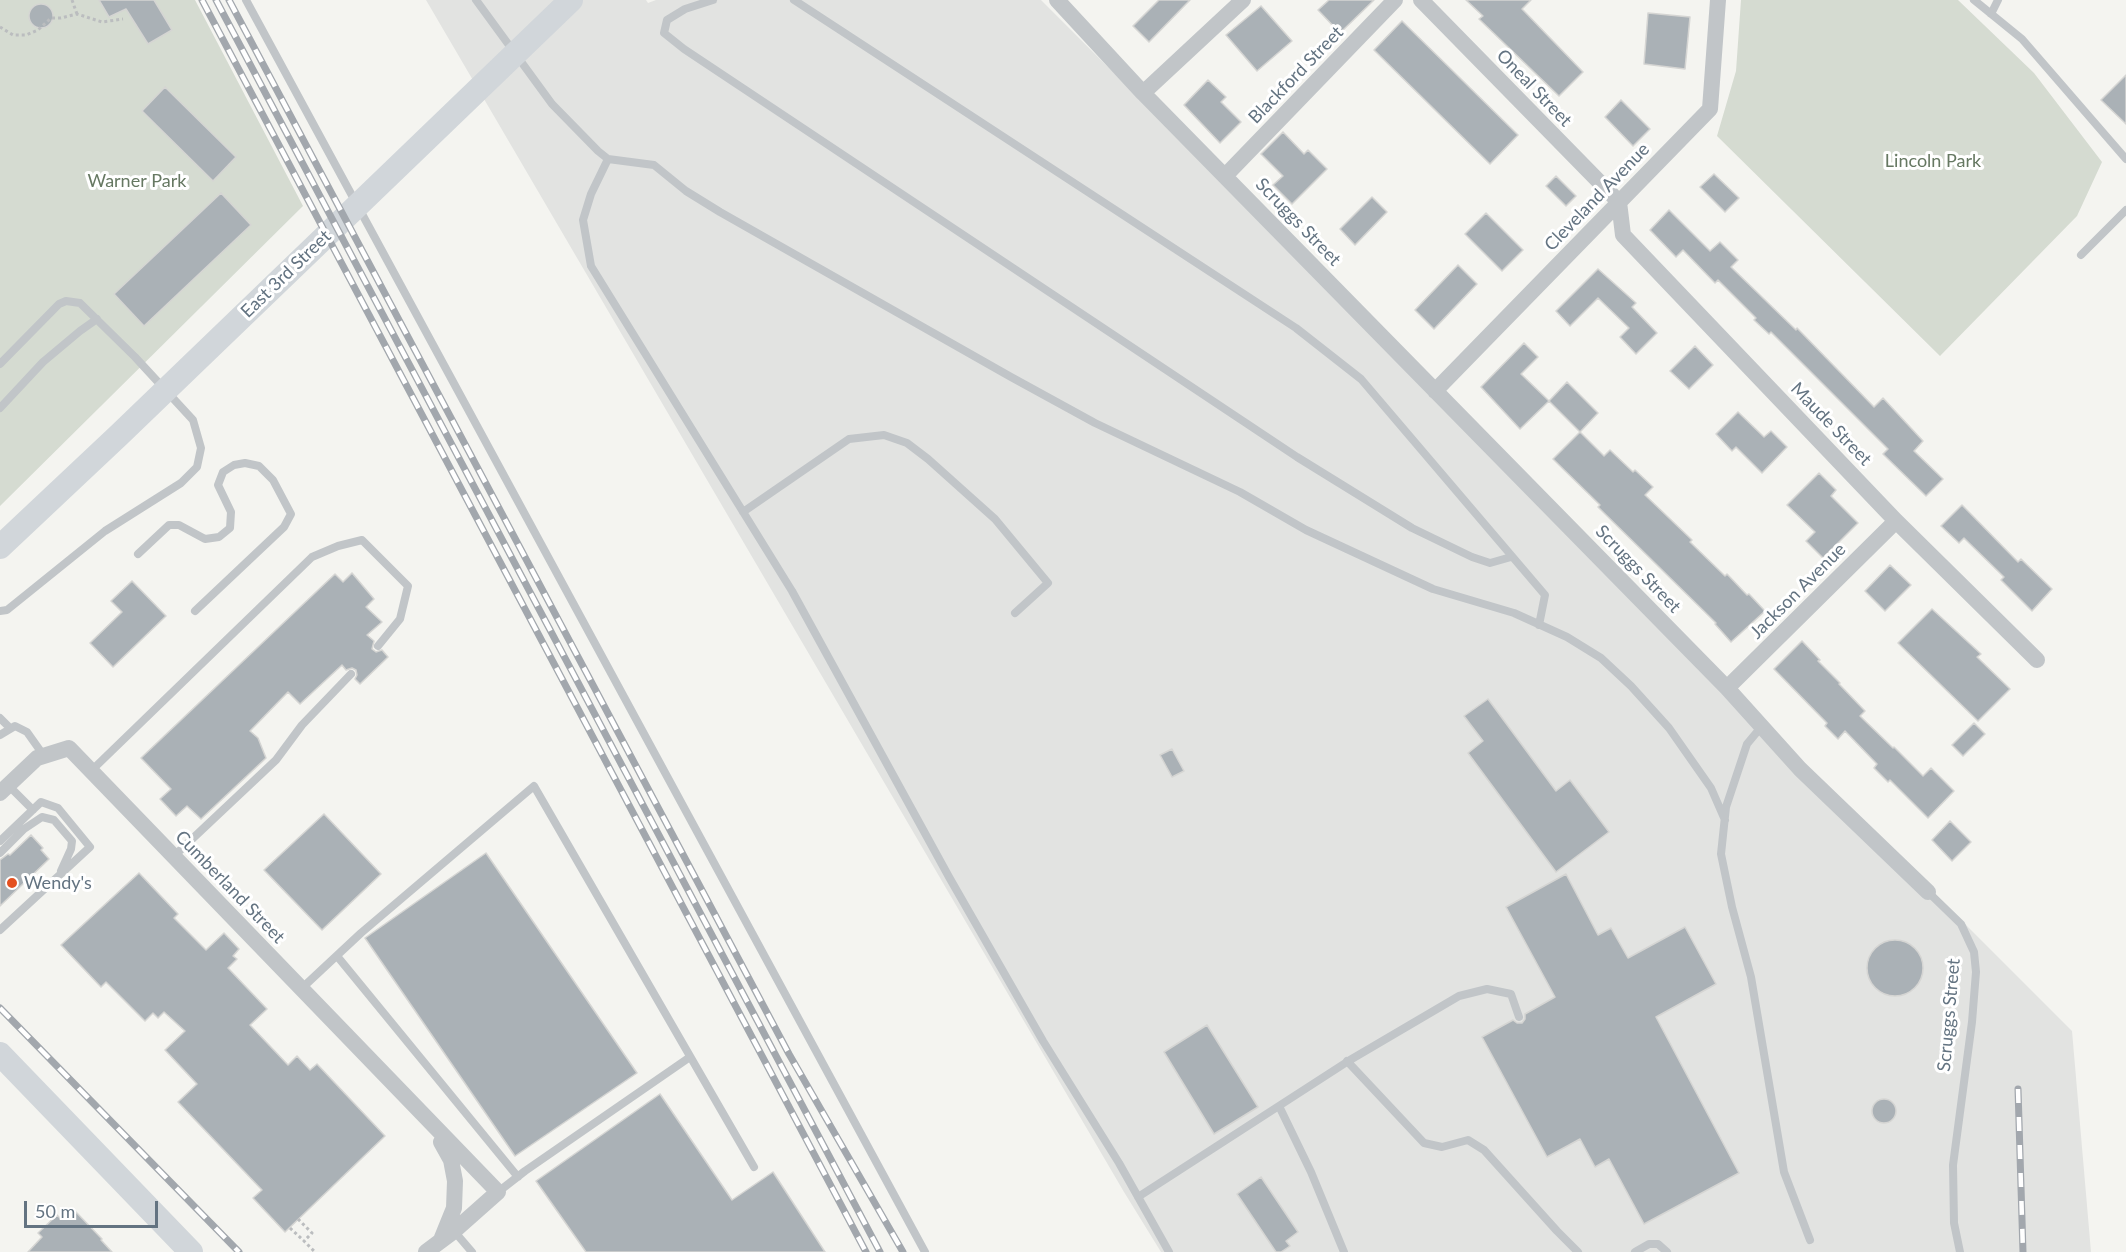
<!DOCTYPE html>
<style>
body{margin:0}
#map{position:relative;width:2126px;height:1252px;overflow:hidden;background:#f4f4f0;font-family:Lato,sans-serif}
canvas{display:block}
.scale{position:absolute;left:24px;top:1201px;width:134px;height:27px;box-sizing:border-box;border:3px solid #637381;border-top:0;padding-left:8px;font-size:18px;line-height:21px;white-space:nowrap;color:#637381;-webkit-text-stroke:4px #fff;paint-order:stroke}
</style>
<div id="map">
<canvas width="2126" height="1252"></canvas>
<div class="scale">50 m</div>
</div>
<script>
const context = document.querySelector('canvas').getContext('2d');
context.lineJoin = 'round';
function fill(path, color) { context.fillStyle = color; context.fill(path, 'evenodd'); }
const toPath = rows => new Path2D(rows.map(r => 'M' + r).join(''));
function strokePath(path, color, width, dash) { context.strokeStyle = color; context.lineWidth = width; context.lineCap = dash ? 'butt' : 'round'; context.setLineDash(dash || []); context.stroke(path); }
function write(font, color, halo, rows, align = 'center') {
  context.font = font + ' Lato,sans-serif'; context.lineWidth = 6; context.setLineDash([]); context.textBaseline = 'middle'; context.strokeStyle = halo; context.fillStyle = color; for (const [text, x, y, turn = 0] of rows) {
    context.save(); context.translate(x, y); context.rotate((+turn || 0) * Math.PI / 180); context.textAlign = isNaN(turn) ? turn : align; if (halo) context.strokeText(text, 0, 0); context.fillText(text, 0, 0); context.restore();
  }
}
const built = toPath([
 [426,0,646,0,648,3,656,0,1041,0,2072,1031,2091,1252,1161,1252,1124,1192]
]);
const green = toPath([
 [0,0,195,0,303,206,0,506],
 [1741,0,1958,0,2034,73,2102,162,2077,216,1940,356,1717,136,1736,71]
]);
const building = toPath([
 [99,0,154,0,172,30,148,44,126,9,109,17,99,0],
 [1159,0,1190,0,1149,42,1133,26,1159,0],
 [1329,0,1374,0,1340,33,1318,10,1329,0],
 [1466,0,1531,0,1522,9,1583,72,1559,96,1479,19,1483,16,1466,0],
 '29 16a12 12 0 1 1 24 0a12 12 0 1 1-24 0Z',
 [1261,6,1292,41,1257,71,1226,35,1261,6],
 [1648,13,1690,17,1685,69,1644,64,1648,13],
 [1402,21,1518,135,1490,164,1374,50,1402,21],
 [2126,75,2126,124,2101,100,2126,75],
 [1208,80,1226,97,1221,102,1241,122,1220,143,1184,105,1208,80],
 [165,87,236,157,213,181,142,111,165,87],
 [1621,100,1650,129,1633,146,1605,117,1621,100],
 [1283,132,1304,154,1308,150,1327,169,1292,204,1273,185,1283,176,1261,154,1283,132],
 [1714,174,1739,198,1725,212,1700,187,1714,174],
 [1556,176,1576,196,1566,206,1546,186,1556,176],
 [221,193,251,225,144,326,114,294,221,193],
 [1372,197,1387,212,1355,245,1340,229,1372,197],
 [1669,210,1710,251,1720,242,1738,260,1731,267,1796,330,1797,328,1874,407,1883,398,1923,441,1914,451,1943,479,1926,496,1883,454,1888,449,1771,332,1769,334,1754,320,1756,318,1718,280,1715,283,1683,250,1676,257,1650,230,1669,210],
 [1486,213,1523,250,1502,271,1465,234,1486,213],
 [1458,265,1477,284,1434,329,1415,310,1458,265],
 [1598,269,1636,303,1632,307,1657,333,1636,354,1620,337,1629,328,1598,298,1570,326,1556,311,1598,269],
 [1524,343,1538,357,1521,374,1549,401,1520,429,1481,387,1524,343],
 [1695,346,1713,365,1689,389,1670,371,1695,346],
 [1567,382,1598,413,1580,432,1549,401,1567,382],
 [1738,412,1764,437,1771,431,1787,447,1762,473,1736,447,1732,451,1716,434,1738,412],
 [1580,432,1604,456,1610,450,1633,472,1635,470,1653,487,1645,495,1692,540,1690,542,1725,576,1727,574,1747,595,1749,594,1765,611,1731,642,1715,624,1716,623,1598,507,1600,505,1553,459,1580,432],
 [1819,473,1836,490,1831,496,1858,523,1823,558,1806,541,1815,532,1787,505,1819,473],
 [1962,505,2018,562,2021,559,2052,589,2032,611,2001,580,2004,577,1964,538,1959,543,1941,526,1962,505],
 [1890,565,1911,585,1885,611,1865,591,1890,565],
 [352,573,374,599,366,607,382,622,367,635,374,641,372,649,376,652,382,650,388,657,360,684,355,679,357,675,356,670,352,668,346,670,342,665,300,704,288,692,250,731,258,738,266,758,201,819,187,806,176,816,160,799,171,789,141,758,335,574,343,582,352,573],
 [132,581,166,616,113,667,90,643,122,612,111,601,132,581],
 [1932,609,1981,654,1977,657,2010,689,1978,721,1898,643,1932,609],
 [1802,641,1820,660,1818,661,1840,683,1839,684,1865,711,1860,716,1893,748,1894,747,1923,776,1931,768,1954,791,1928,818,1890,780,1888,782,1874,768,1877,764,1845,731,1838,739,1825,726,1827,723,1774,669,1802,641],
 [1488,699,1556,791,1570,780,1609,832,1556,872,1468,753,1483,741,1464,716,1488,699],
 [1974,723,1985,734,1963,756,1952,745,1974,723],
 [1172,749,1184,771,1172,777,1160,755,1172,749],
 [324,814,381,874,322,930,264,870,324,814],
 [1950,821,1971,842,1952,861,1932,840,1950,821],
 [31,835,43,848,41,850,49,859,0,906,0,860,8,854,10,855,31,835],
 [486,853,637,1073,515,1156,365,938,486,853],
 [139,873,178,914,174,918,206,950,224,933,239,949,233,956,237,959,228,968,267,1009,250,1025,288,1065,297,1056,310,1070,317,1064,385,1136,285,1232,253,1198,262,1190,178,1102,197,1084,165,1050,185,1031,164,1012,158,1018,153,1013,145,1021,106,982,101,987,61,945,139,873],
 [1566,874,1598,935,1611,928,1628,958,1685,927,1716,984,1656,1017,1739,1173,1644,1224,1609,1159,1595,1167,1580,1139,1547,1157,1482,1037,1513,1020,1517,1023,1522,1023,1525,1019,1525,1014,1555,997,1506,907,1566,874],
 '1867 968a28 28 0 1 1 56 0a28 28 0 1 1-56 0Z',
 [1207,1025,1258,1107,1214,1134,1164,1052,1207,1025],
 [660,1094,732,1200,773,1172,825,1252,586,1252,536,1181,660,1094],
 '1872 1111a12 12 0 1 1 24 0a12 12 0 1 1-24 0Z',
 [1261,1177,1298,1232,1286,1241,1290,1246,1281,1252,1276,1252,1237,1194,1261,1177],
 [74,1210,102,1239,101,1240,112,1252,28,1252,42,1237,38,1233,57,1215,61,1219,74,1210]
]);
const path = toPath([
 [72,0,77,14],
 [0,27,13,35,26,35,38,30,51,18,61,18,77,14,102,22,123,19],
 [298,1219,312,1233,304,1241,315,1252],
 [290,1228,304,1241]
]);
const lane = toPath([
 [246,0,925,1252],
 [476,0,552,104,598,151,608,159,591,194,583,220,591,266,792,591,949,877,1043,1041,1119,1163,1169,1252],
 [713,0,685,9,667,20,664,33,684,49,1297,457,1412,528,1472,557,1490,563,1511,557],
 [794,0,1296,328,1361,379,1545,595,1539,625],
 [1974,0,2022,39,2126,159],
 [1991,14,1998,0],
 [608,159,654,165,686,191,720,212,1011,377,1095,423,1240,492,1306,530,1433,589,1514,613,1567,637,1601,658,1631,686,1669,728,1711,788,1725,820],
 [2081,255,2126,210],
 [0,364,59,304,66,301,80,303,135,357,193,420,201,448,197,467,181,483,105,531,7,610,0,611],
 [0,408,43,362,80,331,97,319],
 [743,512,849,439,884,435,907,443,928,459,995,519,1048,583,1015,613],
 [138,554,169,525,179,525,205,539,219,537,230,528,231,512,218,485,223,472,234,465,245,463,259,466,273,480,291,514,284,527,195,611],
 [0,718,10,728],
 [1762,726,1747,744,1726,807,1721,854,1732,907,1751,977,1784,1172,1810,1240],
 [0,735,15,726,27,732,44,756],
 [91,771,312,557,338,546,362,540,408,586,400,619,378,646],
 [8,785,33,810],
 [0,841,41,802,58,808,90,847,0,930],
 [0,853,24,829,42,817,54,820,72,841,71,849,61,871],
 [173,857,276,760,302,725,351,674],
 [1928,892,1961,924,1974,952,1976,972,1972,1022,1953,1165,1954,1223,1960,1252],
 [337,956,518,1177],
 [301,989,361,933,534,786,754,1167],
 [1347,1061,1424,1143,1442,1147,1468,1140,1484,1150,1557,1231,1578,1252],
 [1279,1106,1311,1172,1344,1252],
 [498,1192,525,1171,690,1057],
 [1138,1197,1350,1060,1459,996,1487,989,1511,994,1519,1017],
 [454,1231,472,1252],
 [1635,1252,1649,1244,1658,1244,1667,1252]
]);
const street = toPath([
 [1057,0,1143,93,1727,688,1800,769,1928,892],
 [1421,0,1619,202,1623,235,1896,521,2037,660],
 [1143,93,1243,0],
 [1225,176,1395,0],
 [1435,391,1710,109,1718,0],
 [1727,688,1896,521],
 [0,793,37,758,69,748,498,1192,454,1231,426,1252],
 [441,1240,454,1208,455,1181,451,1160,441,1142]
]);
const secondary = toPath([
 [0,547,119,435,571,0],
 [0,1054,191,1252]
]);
const rail = toPath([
 [202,0,866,1252],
 [216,0,880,1252],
 [229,0,789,1054,903,1252],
 [0,1008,239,1252],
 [2018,1089,2023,1252]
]);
const markers = [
 [12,883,6,"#e45020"]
];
const streetNames = [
 ["Blackford Street",1296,75,-46],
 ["Oneal Street",1534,88,46],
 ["Cleveland Avenue",1597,197,-46],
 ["Scruggs Street",1298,222,46],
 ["East 3rd Street",286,274,-44],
 ["Maude Street",1831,424,46],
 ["Scruggs Street",1638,569,46],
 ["Jackson Avenue",1798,591,-45],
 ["Cumberland Street",230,887,46],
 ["Scruggs Street",1949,1015,-85]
];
const parkNames = [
 ["Lincoln Park",1933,161],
 ["Warner Park",137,181]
];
const poiNames = [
 ["Wendy's",24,883]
];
fill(built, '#e2e3e1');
fill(green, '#d5dbd1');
fill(building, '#aab1b6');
strokePath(building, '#d5d5d3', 1.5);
strokePath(path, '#bbbdbf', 3, [3, 3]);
strokePath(lane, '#c1c5c8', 8);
strokePath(street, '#c1c5c8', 16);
strokePath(secondary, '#d1d6da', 24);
strokePath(rail, '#a2a7ad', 7);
strokePath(rail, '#fff', 4.5, [14]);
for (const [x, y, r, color] of markers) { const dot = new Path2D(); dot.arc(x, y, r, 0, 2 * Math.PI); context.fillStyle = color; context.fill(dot); strokePath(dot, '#fff', 2); }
write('18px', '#637381', '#fff', streetNames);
write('18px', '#667862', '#fff', parkNames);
write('18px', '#637381', '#fff', poiNames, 'left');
</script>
